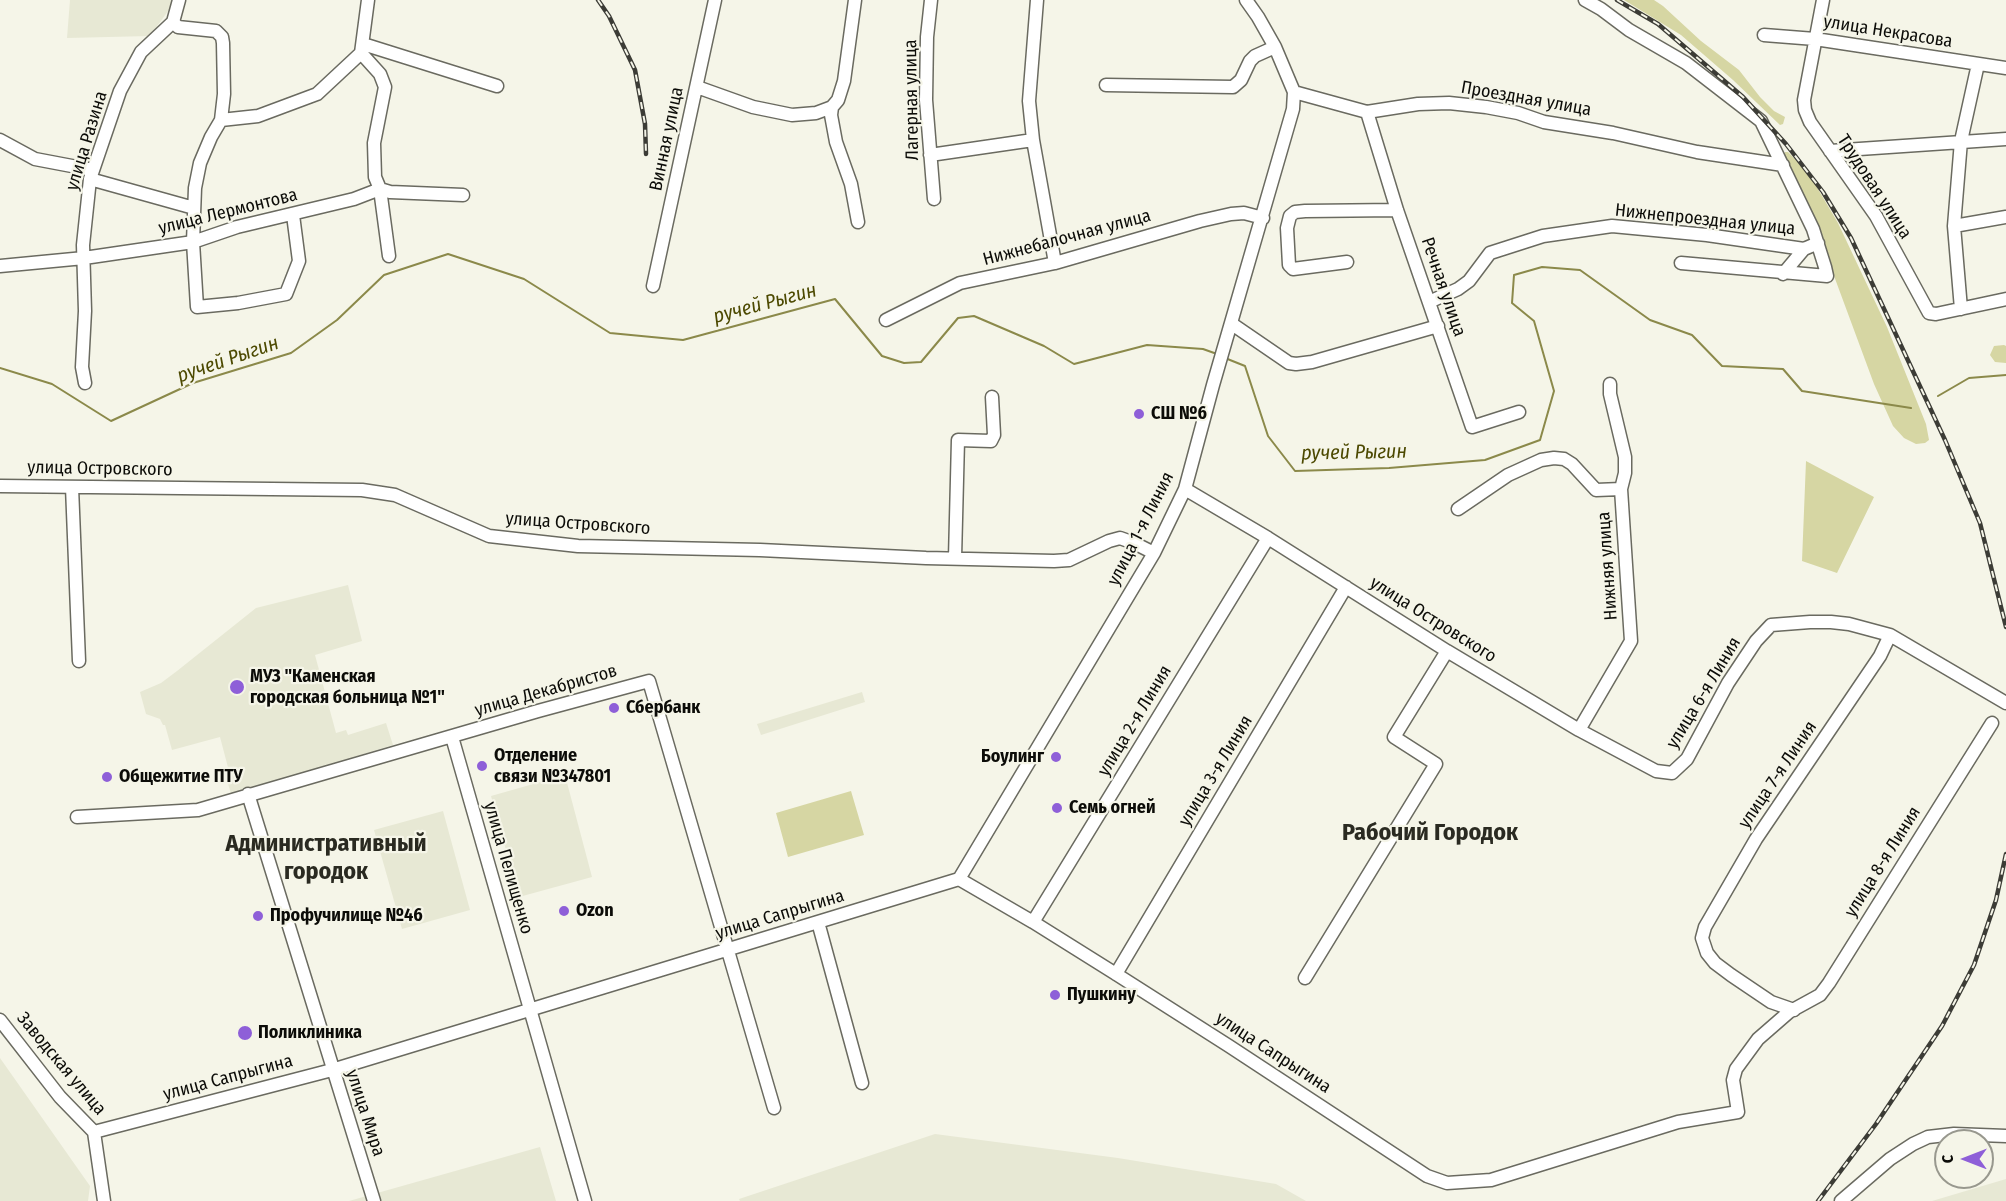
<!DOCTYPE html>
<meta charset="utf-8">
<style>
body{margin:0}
#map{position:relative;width:2006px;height:1201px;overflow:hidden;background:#f5f5e8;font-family:"Fira Sans Condensed",sans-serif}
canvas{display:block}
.north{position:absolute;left:1934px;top:1129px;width:60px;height:60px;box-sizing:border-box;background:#f5f5e8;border:2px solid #98988e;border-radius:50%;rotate:270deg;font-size:16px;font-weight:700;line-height:24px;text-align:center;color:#0c0c08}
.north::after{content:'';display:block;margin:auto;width:21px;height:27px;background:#8e5fd8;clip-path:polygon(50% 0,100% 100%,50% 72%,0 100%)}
</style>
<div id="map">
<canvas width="2006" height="1201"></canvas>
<div class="north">С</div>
</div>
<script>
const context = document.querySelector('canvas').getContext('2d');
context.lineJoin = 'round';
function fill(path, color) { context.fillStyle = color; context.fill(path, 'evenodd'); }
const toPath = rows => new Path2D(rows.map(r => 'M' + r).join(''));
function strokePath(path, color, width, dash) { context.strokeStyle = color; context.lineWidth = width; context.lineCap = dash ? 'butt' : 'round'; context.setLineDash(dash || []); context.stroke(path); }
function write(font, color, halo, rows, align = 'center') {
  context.font = font + ' "Fira Sans Condensed",sans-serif'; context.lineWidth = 4.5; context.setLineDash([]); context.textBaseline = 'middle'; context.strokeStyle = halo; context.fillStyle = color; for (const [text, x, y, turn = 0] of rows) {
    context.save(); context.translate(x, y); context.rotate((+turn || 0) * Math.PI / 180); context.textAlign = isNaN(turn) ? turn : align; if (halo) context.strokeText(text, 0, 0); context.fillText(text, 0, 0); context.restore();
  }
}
const built = toPath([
 [70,0,172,0,171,7,150,36,67,38],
 [348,585,362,641,315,655,336,733,346,730,348,735,386,723,393,745,354,757,354,760,350,762,348,759,244,791,232,797,226,777,230,775,220,737,172,750,165,725,163,725,160,719,146,714,140,692,161,683,177,671,256,608],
 [862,692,865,702,761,735,757,724],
 [565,775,592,877,519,897,491,796],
 [443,811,470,910,402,929,374,830],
 [0,1058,90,1186,88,1201,0,1201],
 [935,1134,1118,1158,1276,1184,1306,1201,740,1201,739,1199],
 [540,1147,556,1201,349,1201],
 [2006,1179,2006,1201,1932,1201]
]);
const green = toPath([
 [1624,0,1654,0,1663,6,1701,41,1739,70,1760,97,1774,111,1785,117,1783,124,1780,125,1733,80,1681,35],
 [1785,152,1788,152,1796,160,1815,184,1838,223,1887,327,1926,424,1929,440,1925,443,1916,444,1904,438,1893,426,1874,384,1817,230,1784,155],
 [2004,345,2006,346,2006,363,1995,362,1990,355,1994,346],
 [1806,461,1874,497,1837,573,1802,561],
 [851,791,864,835,788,857,776,813]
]);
const stream = toPath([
 [1225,358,1245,366,1268,436,1295,471,1389,468,1485,460,1540,440,1554,391,1534,321,1512,303,1514,275,1542,267,1580,270,1650,320,1692,335,1722,366,1783,369,1802,391,1911,408],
 [0,368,52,384,111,421,193,383,291,353,337,320,384,275,448,254,524,279,610,333,683,340,835,299,882,356,904,363,921,362,958,318,974,316,1044,346,1074,364,1147,345,1203,349,1217,354],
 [1938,396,1969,378,2006,375]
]);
const minor = toPath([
 [368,0,361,53,380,74,385,87,374,143,375,177,380,189,389,256],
 [855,0,844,81,838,100,832,107,831,115,836,142,851,184,858,222],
 [931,0,927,37,926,100,934,199],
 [1037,0,1029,101,1033,140,1055,263],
 [1585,0,1601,9,1629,30,1686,63,1761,121,1813,229,1825,267,1827,276,1681,263],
 [1823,0,1804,100,1805,110,1810,122,1876,216,1929,313,1936,314,2006,299],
 [173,22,178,27,216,31,222,37,223,43,224,94,221,120,211,137,200,163,195,188,193,242,197,307,238,303,286,294,299,261,293,215],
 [1764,35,1815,39,2006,68],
 [363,44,497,86],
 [1106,85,1233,87,1241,80,1250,61,1255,56,1275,47],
 [697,87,753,107,792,115,816,113,832,107],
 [1294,92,1367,112,1418,104,1449,103,1486,107,1518,113,1544,122,1613,133,1697,152,1783,165],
 [1367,112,1397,210,1472,427,1519,412],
 [221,120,258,116,317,94,361,53],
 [0,140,35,159,93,170],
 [1830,151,2006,139],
 [930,155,1033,140],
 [90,179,194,208],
 [1954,226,2006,217],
 [1347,262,1293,269,1289,265,1287,228,1290,216,1295,212,1305,211,1397,210],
 [0,266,84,258,193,242,237,227,354,199,380,189,390,192,463,195],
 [1783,274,1804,249],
 [653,286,715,0],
 [1429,302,1458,289,1469,281,1490,253,1543,236,1612,226,1707,235,1804,249,1818,243],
 [1961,309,1954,226,1961,141,1978,64],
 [886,320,960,283,1055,263,1200,221,1231,214,1244,213,1263,218],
 [1232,324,1289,363,1296,364,1312,362,1438,326],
 [85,383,82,367,85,311,83,245,90,179,120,91,141,52,173,22,179,0],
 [0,486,362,490,395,495,489,536,578,546,760,550,926,558,1054,561,1069,560,1109,541,1120,538,1134,543,1154,553],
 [72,487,79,661],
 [1185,489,1268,538,1447,651,1579,730,1656,771,1672,773,1687,759,1728,683,1756,641,1771,625,1810,622,1831,622,1849,624,1890,635,2006,703],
 [1458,509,1508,475,1541,460,1554,458,1564,459,1572,464,1596,490,1621,489],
 [955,558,958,440,991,441,994,435,992,397],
 [1579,730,1631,641,1621,489,1625,473,1625,457,1610,394,1610,384],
 [452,737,585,1201],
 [248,794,374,1201],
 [77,817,198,810,538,711,649,681,774,1108],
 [959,879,1154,553,1185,489,1213,385,1293,109,1294,92,1275,47,1258,17,1246,0],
 [818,922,862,1083],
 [1033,922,1268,538],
 [1116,974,1346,587],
 [1305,978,1436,764,1394,737,1447,651],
 [1794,1010,1771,1002,1731,975,1715,963,1707,953,1702,938,1705,927,1756,839,1880,656,1890,635],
 [0,1020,60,1097,94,1132],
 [94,1132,332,1070,959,879,1033,922,1116,974,1229,1046,1427,1176,1447,1183,1491,1180,1678,1122,1738,1112,1733,1080,1736,1069,1758,1039,1789,1012,1820,995,1829,983,1992,723],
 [94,1132,104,1201],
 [1841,1201,1890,1159,1913,1144,1928,1137,1954,1134,2006,1136]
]);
const rail = toPath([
 [598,0,609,16,635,70,645,124,646,154],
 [1617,0,1658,24,1743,97,1786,144,1823,192,1851,238,1945,440,1980,523,2006,627],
 [1818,1201,1876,1124,1942,1026,1974,965,1996,900,2006,854]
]);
const markers = [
 [1139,414,6,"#8e5fd8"],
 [237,687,8,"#8e5fd8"],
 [614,708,6,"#8e5fd8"],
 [1056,757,6,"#8e5fd8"],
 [482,766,6,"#8e5fd8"],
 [107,777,6,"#8e5fd8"],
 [1057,808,6,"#8e5fd8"],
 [564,911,6,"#8e5fd8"],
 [258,916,6,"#8e5fd8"],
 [1055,995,6,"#8e5fd8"],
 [245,1033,8,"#8e5fd8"]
];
const streetNames = [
 ["улица Некрасова",1888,32,9],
 ["Проездная улица",1526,99,10],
 ["Лагерная улица",912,100,-91],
 ["Винная улица",667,139,-78],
 ["улица Разина",87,141,-73],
 ["Трудовая улица",1874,187,57],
 ["улица Лермонтова",228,212,-14],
 ["Нижнепроездная улица",1705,220,6],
 ["Нижнебалочная улица",1067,238,-15],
 ["Речная улица",1443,287,71],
 ["улица Островского",100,469,1],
 ["улица Островского",578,524,4],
 ["улица 1-я Линия",1141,529,-63],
 ["Нижняя улица",1608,566,-94],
 ["улица Островского",1433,620,32],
 ["улица Декабристов",546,691,-16],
 ["улица 6-я Линия",1704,693,-59],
 ["улица 2-я Линия",1135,721,-59],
 ["улица 3-я Линия",1216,771,-59],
 ["улица 7-я Линия",1778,775,-56],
 ["улица 8-я Линия",1883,862,-58],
 ["улица Пелищенко",508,868,74],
 ["улица Сапрыгина",780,915,-17],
 ["улица Сапрыгина",1273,1053,33],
 ["Заводская улица",61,1064,50],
 ["улица Сапрыгина",228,1078,-15],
 ["улица Мира",365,1113,72]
];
const poiNames = [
 ["СШ №6",1151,414],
 ["МУЗ \"Каменская",250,677],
 ["городская больница №1\"",250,698],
 ["Сбербанк",626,708],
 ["Отделение",494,756],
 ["связи №347801",494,777],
 ["Боулинг",1044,757,"right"],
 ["Общежитие ПТУ",119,777],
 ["Семь огней",1069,808],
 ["Ozon",576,911],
 ["Профучилище №46",270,916],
 ["Пушкину",1067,995],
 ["Поликлиника",258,1033]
];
const waterNames = [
 ["ручей Рыгин",765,304,-15],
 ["ручей Рыгин",228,360,-19],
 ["ручей Рыгин",1354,453,-1]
];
const districtNames = [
 ["Рабочий Городок",1430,833],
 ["Административный",326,844],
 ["городок",326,872]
];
fill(built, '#e7e8d4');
fill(green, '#d6d6a3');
strokePath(stream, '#8b894a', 2);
strokePath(minor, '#6a6a60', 15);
strokePath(minor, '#fff', 12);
strokePath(rail, '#3c3c36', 4.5);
strokePath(rail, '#f5f5e8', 2, [7]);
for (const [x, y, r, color] of markers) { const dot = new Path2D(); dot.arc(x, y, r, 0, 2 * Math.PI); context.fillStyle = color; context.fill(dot); strokePath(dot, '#f5f5e8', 2); }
write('18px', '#0c0c08', '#f5f5e8', streetNames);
write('bold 18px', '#0c0c08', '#f5f5e8', poiNames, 'left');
write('italic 20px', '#4c4901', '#f5f5e8', waterNames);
write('bold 24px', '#2a2a21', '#f5f5e8', districtNames);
</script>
